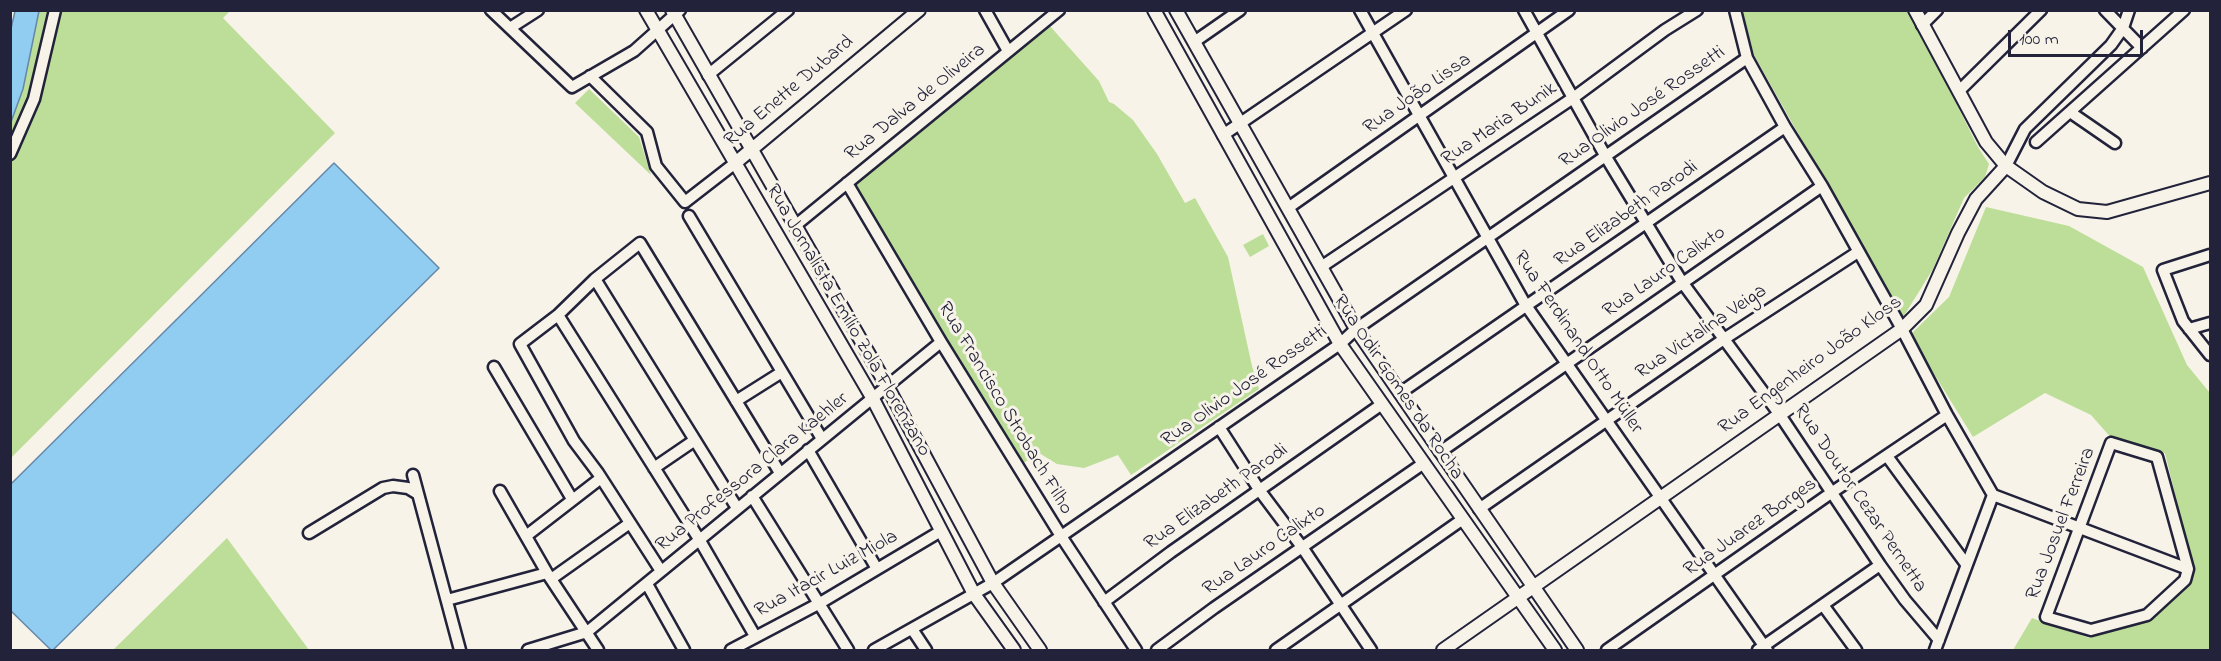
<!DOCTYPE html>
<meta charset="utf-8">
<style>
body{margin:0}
#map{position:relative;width:2221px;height:661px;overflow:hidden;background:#f7f3e8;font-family:"Indie Flower",sans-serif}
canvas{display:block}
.frame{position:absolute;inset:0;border:12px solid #22223b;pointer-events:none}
.scale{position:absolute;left:2008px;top:30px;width:135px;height:27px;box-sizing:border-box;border:3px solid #22223b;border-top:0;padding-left:8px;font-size:18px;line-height:21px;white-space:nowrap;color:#22223b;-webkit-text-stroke:4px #f7f3e8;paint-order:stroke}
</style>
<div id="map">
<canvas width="2221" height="661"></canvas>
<div class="frame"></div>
<div class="scale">100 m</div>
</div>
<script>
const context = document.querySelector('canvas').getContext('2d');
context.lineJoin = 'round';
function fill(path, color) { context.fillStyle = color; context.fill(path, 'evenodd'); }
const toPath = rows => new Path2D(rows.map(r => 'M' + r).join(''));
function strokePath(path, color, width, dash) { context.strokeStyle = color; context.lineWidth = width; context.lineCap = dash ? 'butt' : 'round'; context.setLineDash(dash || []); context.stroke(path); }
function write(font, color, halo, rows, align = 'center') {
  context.font = font + ' "Indie Flower",sans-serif'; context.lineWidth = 6; context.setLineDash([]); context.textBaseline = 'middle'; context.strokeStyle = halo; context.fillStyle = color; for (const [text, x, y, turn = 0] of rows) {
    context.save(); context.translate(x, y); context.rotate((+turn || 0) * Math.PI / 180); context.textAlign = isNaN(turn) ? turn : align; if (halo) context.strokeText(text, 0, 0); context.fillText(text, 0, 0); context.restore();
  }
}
const green = toPath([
 [231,10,223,18,335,133,11,458,10,123,23,89,39,11],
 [1742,11,1910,11,1978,147,1989,164,1985,177,1964,198,1933,269,1902,319,1754,55],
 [1049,25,1099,81,1109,102,1114,104,1133,120,1157,154,1185,203,1195,198,1228,257,1252,366,1259,389,1131,475,1118,455,1084,468,1057,464,1039,453,1022,464,851,180,920,133],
 [589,89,639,137,651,175,575,103],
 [1986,207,2069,226,2143,267,2187,365,2210,393,2210,650,2013,650,2032,618,2089,638,2152,620,2194,573,2165,453,2113,440,2091,415,2045,393,1973,437,1910,335,1949,297],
 [1263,234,1269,246,1250,257,1243,245],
 [227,538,309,650,113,650]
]);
const water = toPath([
 [15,11,39,11,23,89,11,122,10,33,15,11],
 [334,163,439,268,53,650,51,650,11,611,11,484,334,163]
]);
const minor = toPath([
 [491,10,572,87,634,51,680,10],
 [985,10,1008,51],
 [1360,10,1525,304,1767,650],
 [1524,10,1606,157,1682,282,1780,415,1880,565,1905,600,1939,640],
 [1735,10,1747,58,1785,127,1822,186,1902,329,1947,415,1993,495,2188,569],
 [2105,10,2142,48],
 [1922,25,1937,10],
 [510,28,538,10],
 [1194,42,1240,10],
 [708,75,788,10],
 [590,76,647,132,656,166,685,202,734,164],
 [1959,91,2041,10],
 [2070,112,2115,143],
 [1223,135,1406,10],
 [2036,142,2184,10],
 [10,154,34,99,55,10],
 [2006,166,2025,129,2111,45,2123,28,2129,10],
 [847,183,941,342,1061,536,1136,650],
 [1288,208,1569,10],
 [689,216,822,439],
 [796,225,1059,10],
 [2210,255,2163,270,2183,321,2210,355],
 [1321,267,1573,98,1665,30,1697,10],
 [595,279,737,508],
 [558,315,699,539,755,636],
 [2189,329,2210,323],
 [494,367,572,499],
 [1400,393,1785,127],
 [736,401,782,372],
 [1219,427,1260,491,1302,547,1371,650],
 [2111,443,2157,457,2188,569,2185,580,2147,615,2091,630,2046,617,2111,443],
 [808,450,877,569],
 [1440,452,1822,186],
 [1887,456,1966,564],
 [654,468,695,440],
 [413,475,460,650],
 [500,491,547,573,598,650],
 [752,496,848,650],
 [1479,509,1724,339,1858,252],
 [309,533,383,488,393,486,408,488,418,494],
 [526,536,601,478],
 [661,571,598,473,574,441,520,344,558,315,595,279,640,243,780,473],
 [551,579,630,523],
 [647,584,684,650],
 [447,600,547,573],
 [1104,602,1171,552,1382,404],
 [1823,605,1856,650],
 [912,629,926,650],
 [528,650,587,632,941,342],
 [731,650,820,603,941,531],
 [874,650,993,583,1340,344,1356,329,1747,58],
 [1157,650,1214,608,1424,463],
 [1276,650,1463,519],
 [1607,650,1831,493,1947,415],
 [1758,650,1880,565],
 [1935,650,1993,495]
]);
const tertiary = toPath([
 [646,10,873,399,974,594,1014,650],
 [672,10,887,386,993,583,1040,650],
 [1154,10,1340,344,1555,650],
 [1176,10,1356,329,1577,650],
 [1915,10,1986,142,2006,166,2043,192,2078,209,2107,212,2210,183],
 [734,164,919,10],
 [1443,650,1902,329,1926,305,1958,233,1976,199,2006,166]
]);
const streetNames = [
 ["Rua Enette Dubard",790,92,-40],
 ["Rua João Lissa",1418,95,-35],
 ["Rua Dalva de Oliveira",916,103,-39],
 ["Rua Olivio José Rossetti",1643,108,-35],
 ["Rua Maria Bunik",1500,125,-34],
 ["Rua Elizabeth Parodi",1627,215,-35],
 ["Rua Lauro Calixto",1665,273,-35],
 ["Rua Jornalista Emílio Zola Florenzano",847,321,60],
 ["Rua Victalina Veiga",1702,333,-34],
 ["Rua Ferdinand Otto Müller",1577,343,56],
 ["Rua Engenheiro João Kloss",1811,366,-36],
 ["Rua Olivio José Rossetti",1245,387,-35],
 ["Rua Odir Gomes da Rocha",1397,388,56],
 ["Rua Francisco Strobach Filho",1004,409,59],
 ["Rua Professora Clara Kaehler",753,473,-39],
 ["Rua Elizabeth Parodi",1217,498,-35],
 ["Rua Doutor Cezar Pernetta",1859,499,56],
 ["Rua Josuel Ferreira",2062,524,-69],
 ["Rua Juarez Borges",1751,528,-35],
 ["Rua Lauro Calixto",1265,551,-35],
 ["Rua Itacir Luiz Miola",827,575,-29]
];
fill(green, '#bdde98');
fill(water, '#91ccf1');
strokePath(water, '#6588a8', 1.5);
strokePath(minor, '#22223b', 15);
strokePath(tertiary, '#22223b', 16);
strokePath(minor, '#f7f3e8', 10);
strokePath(tertiary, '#f7f3e8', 12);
write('20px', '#22223b', '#f7f3e8', streetNames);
</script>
